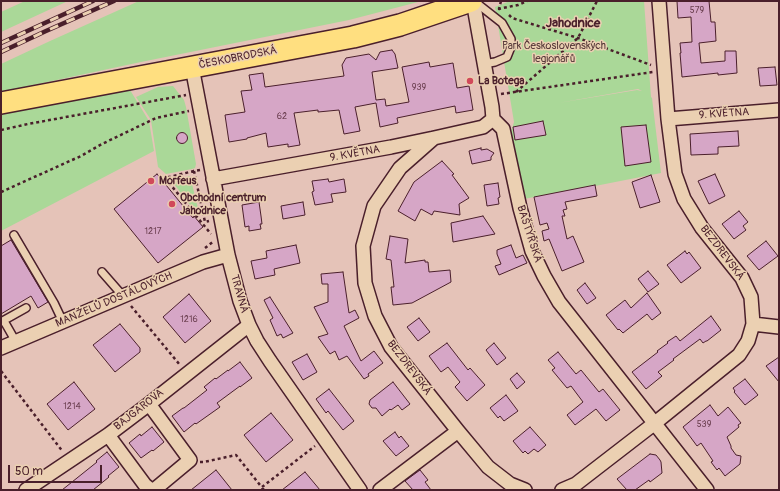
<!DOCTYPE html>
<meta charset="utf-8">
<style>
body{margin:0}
#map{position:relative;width:780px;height:491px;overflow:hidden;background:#e5c3b8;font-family:Pangolin,sans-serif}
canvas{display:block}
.frame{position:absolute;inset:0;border:2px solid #4a1f2b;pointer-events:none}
.scale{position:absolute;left:8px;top:465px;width:94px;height:18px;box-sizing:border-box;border:2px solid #4a1f2b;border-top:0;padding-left:5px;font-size:12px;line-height:14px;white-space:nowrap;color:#4a1f2b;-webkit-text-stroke:3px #ebd0b2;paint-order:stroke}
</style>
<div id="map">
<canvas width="780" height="491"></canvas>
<div class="frame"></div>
<div class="scale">50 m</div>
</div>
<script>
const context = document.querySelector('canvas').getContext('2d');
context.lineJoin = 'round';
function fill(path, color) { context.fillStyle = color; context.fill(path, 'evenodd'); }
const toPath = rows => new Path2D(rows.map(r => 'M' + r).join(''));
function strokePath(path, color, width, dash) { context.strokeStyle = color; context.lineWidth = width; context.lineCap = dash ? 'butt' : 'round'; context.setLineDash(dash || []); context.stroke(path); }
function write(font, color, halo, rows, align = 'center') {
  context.font = font + ' Pangolin,sans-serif'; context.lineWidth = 3; context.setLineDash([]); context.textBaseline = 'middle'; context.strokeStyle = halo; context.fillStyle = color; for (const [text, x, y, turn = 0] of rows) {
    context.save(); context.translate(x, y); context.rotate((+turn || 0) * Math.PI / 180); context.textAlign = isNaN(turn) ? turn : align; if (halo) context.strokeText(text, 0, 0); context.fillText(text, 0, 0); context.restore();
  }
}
const green = toPath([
 [25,1,68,1,1,32,1,12],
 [139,1,422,1,349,20,141,62,1,92,1,64,50,41],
 [510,1,644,1,651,97,652,98,661,173,595,186,595,185,524,199,511,132,514,122,495,7],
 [638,89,642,91,637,90,558,103],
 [173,86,184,100,186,107,196,164,195,168,192,169,166,174,158,167,151,120,136,97,158,87],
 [183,132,186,134,188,137,186,142,183,144,178,141,177,138,179,133],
 [130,90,149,121,154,151,1,231,1,114],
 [190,176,199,212,197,214,171,180]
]);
const building = toPath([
 [677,1,709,1,711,22,715,22,716,41,699,43,701,63,725,61,725,51,736,51,737,73,718,75,718,73,682,77,680,53,681,53,680,43,692,42,691,17,678,18,677,1],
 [392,50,395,54,398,68,372,72,376,100,385,99,386,106,409,102,402,67,429,62,430,67,453,63,457,88,469,86,473,110,456,113,455,106,397,118,398,123,380,127,376,103,355,107,360,131,344,134,339,110,318,112,318,110,294,113,300,145,288,147,288,144,268,147,266,133,247,138,247,139,229,142,225,115,245,112,241,91,252,90,249,75,263,73,265,87,344,76,342,65,346,58,369,54,376,60,380,52,392,50],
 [775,67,777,85,760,86,758,68,775,67],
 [543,121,546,135,515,140,513,127,543,121],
 [646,125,651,162,625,166,621,127,646,125],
 [738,131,739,146,718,147,718,154,691,155,690,134,738,131],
 '176.5 138a5.5 5.5 0 1 1 11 0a5.5 5.5 0 1 1-11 0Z',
 [481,148,481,150,487,149,494,153,491,157,491,160,472,164,469,151,481,148],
 [442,161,454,174,452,175,469,198,459,204,460,215,434,211,432,215,421,209,415,221,398,211,414,182,442,161],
 [157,174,193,218,194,216,203,227,158,263,114,209,157,174],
 [715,174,725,196,709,204,698,181,715,174],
 [651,175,660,202,640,208,632,182,651,175],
 [328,179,329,182,344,179,346,192,331,194,333,202,315,205,312,192,314,191,312,181,328,179],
 [498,183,500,197,498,198,499,204,487,206,484,185,498,183],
 [595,185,597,196,565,202,567,209,563,210,565,216,562,216,567,239,573,236,584,262,562,271,549,239,544,241,542,231,549,229,547,223,540,225,534,197,595,185],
 [259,202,261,216,262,224,260,224,261,229,249,231,249,226,245,227,242,205,259,202],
 [303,202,305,215,283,219,281,206,303,202],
 [739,211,748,222,743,226,746,230,734,239,722,224,739,211],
 [483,216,495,234,453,242,451,223,483,216],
 [390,236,408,239,405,263,425,260,425,262,428,262,429,272,450,270,451,282,412,303,393,305,391,287,394,287,391,260,386,259,390,236],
 [11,240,48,302,38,308,31,296,1,314,1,246,11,240],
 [766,241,778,256,759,270,747,256,766,241],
 [296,245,300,263,274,269,275,275,255,279,251,261,267,258,266,251,296,245],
 [511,245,516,258,523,255,527,263,499,275,495,266,501,264,497,254,497,250,511,245],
 [685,251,687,254,689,252,701,268,681,283,667,265,685,251],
 [648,271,659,284,648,292,638,279,648,271],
 [343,272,349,313,355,310,359,318,344,326,361,361,374,351,383,363,368,374,369,376,364,379,347,356,339,360,335,351,330,354,318,337,328,334,314,307,328,302,328,284,322,284,321,274,343,272],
 [585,283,596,298,587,304,577,290,585,283],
 [647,293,661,313,652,320,647,314,623,333,619,329,618,330,606,315,625,300,631,308,647,293],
 [189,294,211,321,185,343,163,317,189,294],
 [270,297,293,333,283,338,281,334,277,336,270,320,273,318,264,300,270,297],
 [711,316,721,330,707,341,706,341,703,343,700,339,673,359,674,360,658,372,662,376,646,389,632,372,658,352,657,351,668,343,667,342,676,336,680,341,711,316],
 [419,318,430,332,418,341,407,327,419,318],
 [120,324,140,348,140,352,115,372,93,345,120,324],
 [447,343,468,370,470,368,485,385,467,401,455,387,460,382,448,367,441,372,429,356,447,343],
 [494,343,506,358,497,365,486,350,494,343],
 [558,352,576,374,581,370,599,392,603,389,620,410,606,421,596,409,575,425,567,415,583,402,571,386,567,388,552,370,555,368,548,360,558,352],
 [307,354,317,372,303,380,292,362,307,354],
 [779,357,779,382,766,366,779,357],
 [240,362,252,378,240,387,240,386,217,403,220,407,196,424,195,423,184,432,172,416,183,408,184,408,207,390,204,387,215,378,216,379,228,370,228,371,240,362],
 [517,373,525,382,517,389,510,379,517,373],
 [745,379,758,395,745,405,734,392,735,391,733,388,745,379],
 [74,382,95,409,68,430,47,404,74,382],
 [393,382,410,404,402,410,398,405,391,410,390,409,382,416,376,408,372,408,369,404,370,400,393,382],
 [329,389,354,421,343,430,328,411,326,413,316,399,329,389],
 [506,395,518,411,504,421,500,416,498,418,490,408,506,395],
 [710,405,718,416,728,407,741,423,738,425,739,427,727,437,731,446,731,448,736,455,741,456,740,464,725,476,719,468,717,470,711,462,713,461,701,443,697,446,683,427,710,405],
 [271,413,293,440,266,462,244,435,271,413],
 [152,427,164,442,153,451,152,450,141,458,129,443,140,434,141,436,152,427],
 [530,427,546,445,538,452,534,449,528,454,525,451,523,453,513,441,530,427],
 [395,432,399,438,401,436,409,446,396,456,383,441,395,432],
 [107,452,119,467,108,476,109,477,93,490,62,490,97,462,96,461,107,452],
 [650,454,656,455,660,460,661,462,662,473,650,482,649,480,635,490,627,490,617,479,650,454],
 [216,470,232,490,191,490,216,470],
 [420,470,428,480,425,482,431,490,413,490,405,481,420,470],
 [305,472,320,490,282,490,305,472]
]);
const path = toPath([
 [498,9,518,5,527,1],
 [500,9,499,9,501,1],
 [509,15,512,18,578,38,651,65],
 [516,92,578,38,597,1],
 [501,94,653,72],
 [1,130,28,124,186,95],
 [200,170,194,171,205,222,209,221],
 [194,171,165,178,211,234],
 [1,192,81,156,102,144,156,118,189,111],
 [205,248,214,241],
 [131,306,180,365],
 [1,371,63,452],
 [200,462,204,462,236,455,264,490],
 [262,487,315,446]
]);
const service = toPath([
 [474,1,502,23,511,39,511,47,507,57,495,62,484,64],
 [14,235,54,303,63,322],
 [102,272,123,296],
 [4,321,16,342],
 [1,322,26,308]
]);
const minor = toPath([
 [473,1,492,107,493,119,503,129,520,208,532,251,544,276,559,302,707,490],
 [192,67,228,255,240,301,249,325,257,341,270,361,360,490],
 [668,119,779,110],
 [434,138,400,168,374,206,363,246,365,283,375,316,391,347,458,431,488,467,510,484,525,490],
 [213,179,391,147,434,138,483,127,493,119],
 [753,324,779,327],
 [1,348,203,262,228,255],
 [149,404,190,460,154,490],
 [108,435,145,485,151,490],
 [26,490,108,435,149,404,249,325],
 [380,490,458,431],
 [562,490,576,484,655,423,739,355,748,341,753,324,751,297,742,278,702,228,684,199,675,174,668,119,659,1]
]);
const primary = toPath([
 [1,103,353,37,400,25,471,1]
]);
const rail = toPath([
 [1,43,93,1],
 [1,52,46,31,114,1]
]);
const markers = [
 [470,81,4,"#d1495b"],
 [151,181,4,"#d1495b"],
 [172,204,4,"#d1495b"]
];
const numberNames = [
 ["579",697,11],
 ["939",419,88],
 ["62",282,117],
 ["1217",153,232],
 ["1216",189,320],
 ["1214",72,407],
 ["539",704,425]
];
const parkNames = [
 ["Park Československých",554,46],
 ["legionářů",554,59]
];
const streetNames = [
 ["ČESKOBRODSKÁ",238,58,-11],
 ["9. KVĚTNA",724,114,-4],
 ["9. KVĚTNA",355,154,-10],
 ["BAŠTÝŘSKÁ",529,234,72],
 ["BEZDREVSKÁ",722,253,53],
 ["TRAVNÁ",239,294,74],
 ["MANŽELŮ DOSTÁLOVÝCH",114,300,-23],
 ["BEZDREVSKÁ",409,368,53],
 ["BAJGAROVA",139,410,-38]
];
const poiNames = [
 ["La Botega",478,81],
 ["Morfeus",159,181],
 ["Obchodní centrum",180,198],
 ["Jahodnice",180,211]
];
const quarterNames = [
 ["Jahodnice",573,24]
];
fill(green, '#aad898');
fill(building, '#d6a6c6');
strokePath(building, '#4a1f2b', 1);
strokePath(service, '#4a1f2b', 10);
strokePath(minor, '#4a1f2b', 16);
strokePath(primary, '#4a1f2b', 24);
strokePath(path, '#4a1f2b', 2.5, [3, 3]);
strokePath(service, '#ebd0b2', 7);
strokePath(minor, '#ebd0b2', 13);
strokePath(primary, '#ffdf80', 21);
strokePath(rail, '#4a1f2b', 4.5);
strokePath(rail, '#ebd0b2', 3, [9]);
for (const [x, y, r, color] of markers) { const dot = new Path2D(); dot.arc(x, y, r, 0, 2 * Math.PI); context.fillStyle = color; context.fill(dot); strokePath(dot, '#ebd0b2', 1.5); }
write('9px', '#6d4152', null, numberNames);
write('11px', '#583b3b', '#ebd0b2', parkNames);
write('11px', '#4a1f2b', '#ebd0b2', streetNames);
write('bold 11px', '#4a1f2b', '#ebd0b2', poiNames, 'left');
write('bold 13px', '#4a1f2b', '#ebd0b2', quarterNames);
</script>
